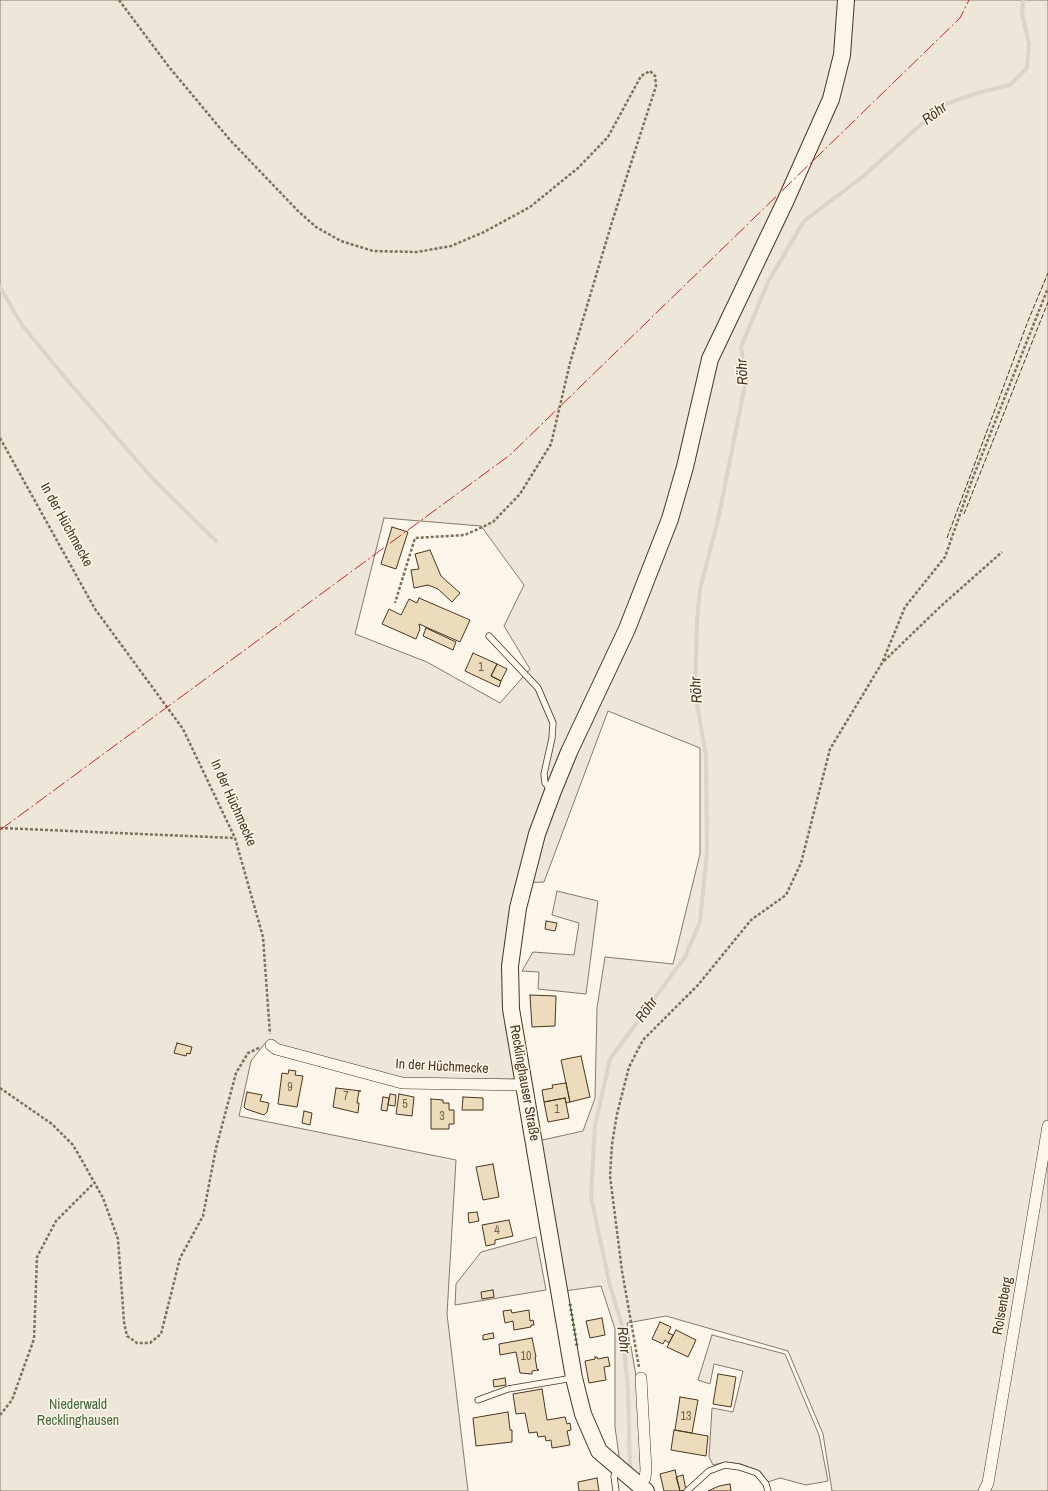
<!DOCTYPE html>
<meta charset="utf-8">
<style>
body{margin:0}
canvas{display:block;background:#fbf6e9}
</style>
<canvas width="1048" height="1491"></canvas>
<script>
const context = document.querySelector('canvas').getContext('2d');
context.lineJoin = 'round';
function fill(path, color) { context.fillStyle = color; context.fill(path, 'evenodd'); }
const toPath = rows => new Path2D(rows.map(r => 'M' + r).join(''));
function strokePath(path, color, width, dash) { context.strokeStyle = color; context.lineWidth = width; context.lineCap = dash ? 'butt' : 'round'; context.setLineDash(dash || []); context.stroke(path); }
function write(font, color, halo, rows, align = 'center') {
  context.font = font + ' "Archivo Narrow",sans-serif'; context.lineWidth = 3; context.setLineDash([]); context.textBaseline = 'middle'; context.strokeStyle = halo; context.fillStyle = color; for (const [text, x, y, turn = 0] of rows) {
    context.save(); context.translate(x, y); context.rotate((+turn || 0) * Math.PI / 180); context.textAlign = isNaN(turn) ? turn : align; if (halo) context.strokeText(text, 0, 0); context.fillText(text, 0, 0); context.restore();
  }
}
const green = toPath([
 [0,0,1048,0,1048,1491,832,1491,823,1434,788,1351,666,1316,627,1323,637,1382,641,1477,620,1463,615,1427,615,1329,601,1286,564,1291,538,1141,583,1131,595,1098,597,1008,605,957,673,964,700,854,700,748,608,711,544,882,516,883,512,906,520,1079,404,1080,266,1042,251,1061,239,1116,456,1160,447,1314,468,1491,0,1491,0,0],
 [384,518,481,526,524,585,504,626,530,669,500,703,427,662,355,634,384,518],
 [557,891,598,901,586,994,538,989,539,972,522,971,533,952,574,955,579,923,552,915,557,891],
 [536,1237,546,1290,455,1305,456,1284,481,1252,536,1237],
 [712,1335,785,1354,819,1435,828,1481,806,1485,780,1478,768,1482,760,1471,741,1464,726,1462,713,1465,709,1457,712,1408,733,1412,743,1371,714,1364,710,1384,698,1380,712,1335]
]);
const stream = toPath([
 [0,287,22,325,62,374,152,478,216,541],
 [630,1472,628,1390,622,1325,610,1286,591,1197,595,1126,610,1059,685,957,700,922,707,851,706,756,695,692,697,621,700,589,718,520,746,380,741,347,768,282,804,221,861,178,943,105,977,93,1010,85,1027,68,1029,44,1022,14,1023,0]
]);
const building = toPath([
 [392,527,408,532,396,569,381,564,392,527],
 [430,550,441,576,460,593,452,602,438,589,428,585,414,588,411,570,419,569,415,554,430,550],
 [419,598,470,620,460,642,419,624,420,629,416,639,382,624,389,609,401,615,409,599,417,603,419,598],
 [426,628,456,642,453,650,423,636,426,628],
 [473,653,497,664,491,676,501,681,499,687,465,671,473,653],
 [497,664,507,669,501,681,491,676,497,664],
 [546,921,557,923,555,931,545,929,546,921],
 [530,995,556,996,555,1026,532,1027,530,995],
 [177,1043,192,1047,190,1054,187,1053,186,1056,174,1053,177,1043],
 [581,1056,590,1097,570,1102,561,1060,581,1056],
 [289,1070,296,1071,295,1075,303,1076,297,1107,278,1104,282,1073,288,1074,289,1070],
 [566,1083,570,1102,566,1103,565,1098,544,1102,542,1090,553,1088,552,1085,566,1083],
 [336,1088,361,1091,359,1091,357,1103,359,1103,358,1113,333,1107,336,1088],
 [247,1092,262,1095,260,1101,269,1103,267,1112,264,1115,246,1109,244,1107,247,1092],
 [390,1094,396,1095,395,1106,388,1105,390,1094],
 [399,1094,414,1097,412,1116,396,1114,399,1094],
 [383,1097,389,1098,387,1111,381,1110,383,1097],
 [463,1097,483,1098,483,1110,462,1110,463,1097],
 [565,1098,569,1118,548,1122,544,1102,565,1098],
 [431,1099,443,1100,443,1103,449,1103,449,1110,454,1110,454,1124,449,1124,449,1129,431,1129,431,1099],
 [304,1111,312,1113,310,1125,302,1123,304,1111],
 [493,1164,499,1197,483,1200,476,1167,493,1164],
 [477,1212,479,1221,469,1223,468,1213,477,1212],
 [509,1220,513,1236,495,1240,495,1244,486,1246,482,1225,509,1220],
 [493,1290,494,1297,482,1299,481,1292,493,1290],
 [511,1310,512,1313,529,1310,530,1321,533,1320,534,1325,531,1325,531,1327,514,1330,513,1321,505,1323,503,1311,511,1310],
 [602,1318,605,1335,590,1338,586,1321,602,1318],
 [660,1322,671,1327,668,1333,673,1335,669,1343,665,1340,663,1344,652,1339,660,1322],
 [676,1330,696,1340,688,1357,667,1347,676,1330],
 [493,1333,494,1338,483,1340,483,1335,493,1333],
 [532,1338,536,1357,535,1357,537,1369,539,1370,532,1371,532,1374,520,1373,516,1352,500,1355,499,1344,532,1338],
 [595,1357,597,1357,598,1359,608,1357,610,1366,604,1367,606,1380,589,1383,585,1361,595,1359,595,1357],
 [718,1374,736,1377,731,1407,713,1404,718,1374],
 [505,1378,506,1385,494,1387,493,1380,505,1378],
 [542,1389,547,1420,565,1417,567,1424,570,1423,571,1430,567,1431,570,1445,552,1448,551,1440,546,1441,545,1436,538,1437,537,1432,529,1433,525,1413,516,1414,513,1394,542,1389],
 [680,1397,698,1400,692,1433,675,1430,680,1397],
 [508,1412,510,1430,512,1430,512,1442,476,1446,473,1418,508,1412],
 [674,1430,708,1436,706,1456,671,1450,674,1430],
 [675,1470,680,1491,664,1491,660,1474,675,1470],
 [683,1475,686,1490,680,1491,676,1477,683,1475],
 [597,1478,599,1491,579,1491,578,1482,597,1478],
 [730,1484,731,1491,708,1491,719,1486,730,1484]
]);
const path = toPath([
 [119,0,169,67,230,140,298,211,316,227,341,241,373,251,417,252,451,246,484,232,530,207,578,168,608,137,641,76,650,71,655,76,656,86,612,222,570,363,551,444,520,494,493,522,465,535,415,538,395,603],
 [0,438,95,609,183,729,235,838,263,937,270,1034],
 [884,661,941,606,1002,552],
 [0,828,235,838],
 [0,1088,52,1124,73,1145,80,1157,103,1198,118,1239,124,1322,127,1336,137,1343,150,1343,161,1334,180,1258,203,1216,216,1148,236,1073,248,1053,261,1047],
 [639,1367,622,1271,610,1176,612,1144,617,1114,629,1067,643,1040,698,985,751,920,786,895,801,863,830,749,882,663,905,607,945,557,972,480,1048,288],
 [0,1415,12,1400,34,1339,37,1257,56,1221,94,1183]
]);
const service = toPath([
 [489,636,538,688,553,723,552,738,544,774,545,783,551,790],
 [478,1400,508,1389,573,1378],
 [616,1491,614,1476,618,1468],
 [687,1491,709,1471,725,1465,739,1467,757,1473,766,1484,768,1491]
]);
const minor = toPath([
 [271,1045,276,1049,402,1083,525,1085],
 [640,1485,645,1478,646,1470,641,1378],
 [984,1491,988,1483,1048,1126]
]);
const secondary = toPath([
 [646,1491,599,1451,583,1414,574,1378,511,1009,510,966,518,908,537,834,553,791,569,752,627,629,670,519,685,467,710,359,785,202,831,99,842,55,846,0]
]);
const hedge = toPath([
 [570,1304,577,1346]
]);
const fence = toPath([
 [964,514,1048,302],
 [947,538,1028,321,1048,273]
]);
const power = toPath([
 [0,830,510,455,960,18,969,0]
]);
const numberNames = [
 ["1",481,668],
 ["9",290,1088],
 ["7",346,1097],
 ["5",405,1105],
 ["1",557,1110],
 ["3",442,1117],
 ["4",497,1231],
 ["10",526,1357],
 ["13",686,1417]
];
const streetNames = [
 ["In der Hüchmecke",66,525,61],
 ["In der Hüchmecke",233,803,66],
 ["In der Hüchmecke",442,1067,3],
 ["Recklinghauser Straße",524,1083,80],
 ["Rolsenberg",1003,1306,-80]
];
const parkNames = [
 ["Niederwald",78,1405],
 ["Recklinghausen",78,1421]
];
const waterNames = [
 ["Röhr",935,114,-37],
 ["Röhr",743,372,-93],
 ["Röhr",697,690,-94],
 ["Röhr",647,1010,-54],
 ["Röhr",623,1340,83]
];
fill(green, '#ede6d9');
strokePath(green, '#887966', 1);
strokePath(stream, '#dcd4c6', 4);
fill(building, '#ecdcbc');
strokePath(building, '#4a3520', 1);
strokePath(service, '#4a3520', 7);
strokePath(minor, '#4a3520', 12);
strokePath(secondary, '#4a3520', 18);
strokePath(path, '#7f6f5c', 2.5, [3, 2]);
strokePath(service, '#fbf6e9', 5.5);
strokePath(minor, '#fbf6e9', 11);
strokePath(secondary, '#fbf6e9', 16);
strokePath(hedge, '#436837', 3, [2, 3]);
strokePath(fence, '#4a3520', 1, [5, 2]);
strokePath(power, '#c62828', 1, [14, 3, 2, 3]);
write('12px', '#725f47', null, numberNames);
write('14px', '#4a3520', '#fbf6e9', streetNames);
write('14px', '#436837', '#fbf6e9', parkNames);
write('italic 15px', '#4a3520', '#fbf6e9', waterNames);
</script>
